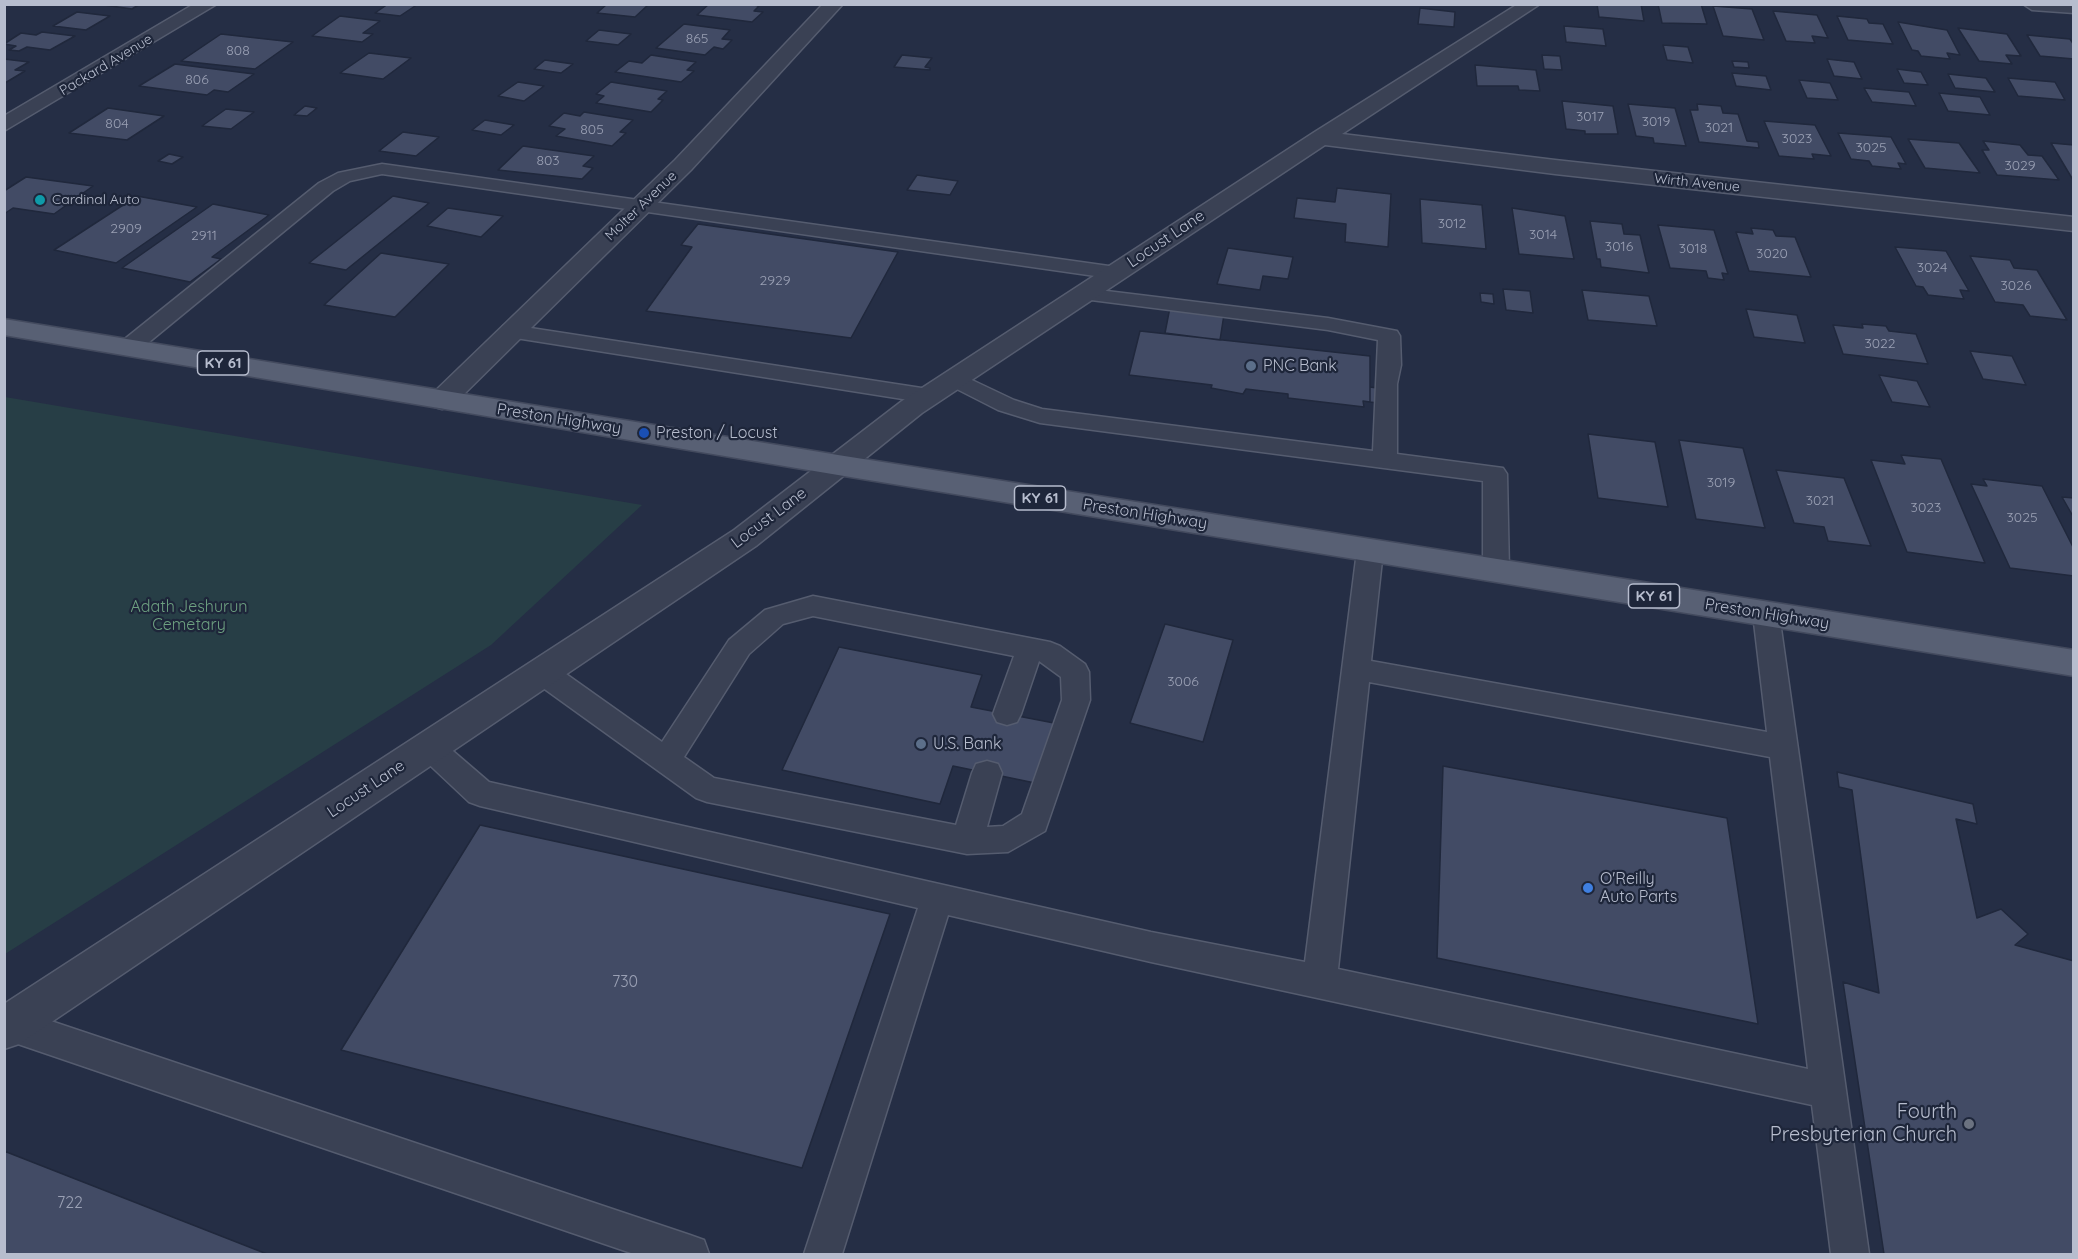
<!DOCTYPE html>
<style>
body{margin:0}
#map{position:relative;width:2078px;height:1259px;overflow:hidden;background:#252e45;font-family:Quicksand,sans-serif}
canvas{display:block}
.frame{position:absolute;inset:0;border:6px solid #b7bdce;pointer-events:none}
</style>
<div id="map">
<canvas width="2078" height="1259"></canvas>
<div class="frame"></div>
</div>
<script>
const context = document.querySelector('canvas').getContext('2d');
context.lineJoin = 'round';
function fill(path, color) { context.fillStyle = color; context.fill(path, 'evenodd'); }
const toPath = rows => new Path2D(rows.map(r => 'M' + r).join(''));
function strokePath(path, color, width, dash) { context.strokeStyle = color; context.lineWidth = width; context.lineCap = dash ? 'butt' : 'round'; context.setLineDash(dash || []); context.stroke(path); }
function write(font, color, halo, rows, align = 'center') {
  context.font = font + ' Quicksand,sans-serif'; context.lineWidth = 4.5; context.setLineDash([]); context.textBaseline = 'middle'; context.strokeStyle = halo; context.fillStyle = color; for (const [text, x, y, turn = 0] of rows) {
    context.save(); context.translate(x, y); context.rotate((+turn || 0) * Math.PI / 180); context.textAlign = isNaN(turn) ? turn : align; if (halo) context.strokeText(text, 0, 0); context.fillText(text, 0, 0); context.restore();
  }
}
const green = toPath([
 [5,397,642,505,491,645,5,954]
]);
const building = toPath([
 [97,4,140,4,132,9,97,4],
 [388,4,418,4,400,16,375,13,388,4],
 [603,4,649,4,635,17,597,13,606,5,603,4],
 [709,4,749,4,759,6,754,11,763,12,752,22,697,15,709,4],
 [1597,4,1641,4,1644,21,1599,17,1597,4],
 [1658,4,1701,4,1707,24,1662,23,1658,4],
 [1713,6,1752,9,1764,40,1723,36,1713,6],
 [1420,8,1455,12,1454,27,1418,24,1420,8],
 [1773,11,1817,15,1828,38,1812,36,1815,43,1786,41,1773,11],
 [77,12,110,16,86,30,53,26,77,12],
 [340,16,380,21,363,33,373,34,362,42,312,36,340,16],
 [1837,16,1867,19,1869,23,1883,24,1893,44,1848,40,1837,16],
 [1898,22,1947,30,1960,55,1947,53,1950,59,1921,56,1918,51,1912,50,1898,22],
 [684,24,730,30,722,39,732,40,723,49,714,47,705,55,656,48,684,24],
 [1564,26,1603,29,1606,46,1566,42,1564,26],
 [1958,28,2007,34,2021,56,2006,55,2012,64,1979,61,1958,28],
 [599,30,631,34,618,45,586,41,599,30],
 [42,32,75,36,50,50,27,47,19,51,9,50,16,46,4,44,21,33,36,35,42,32],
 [221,34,293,42,255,69,181,61,221,34],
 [2027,35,2070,39,2074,45,2074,59,2040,56,2027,35],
 [1663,45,1688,47,1693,63,1667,60,1663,45],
 [369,53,411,58,383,79,340,73,369,53],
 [651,55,696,62,687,70,694,71,681,82,615,72,629,61,642,63,651,55],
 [902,55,932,58,925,67,930,68,930,70,894,67,902,55],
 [1542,55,1560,56,1562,70,1544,69,1542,55],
 [4,59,29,62,15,70,25,71,5,83,4,59],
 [1827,59,1854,62,1862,79,1834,76,1827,59],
 [545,60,573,64,561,73,534,69,545,60],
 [1732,61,1748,62,1749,68,1734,67,1732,61],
 [175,64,254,74,228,92,214,90,207,95,139,86,175,64],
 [1475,65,1536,70,1540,91,1519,90,1518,86,1477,86,1475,65],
 [1897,69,1921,72,1928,85,1904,83,1897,69],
 [1732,73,1766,76,1771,90,1736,86,1732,73],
 [1948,74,1986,78,1995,92,1955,88,1948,74],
 [2008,78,2055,82,2065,100,2018,96,2008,78],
 [1799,80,1830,83,1838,100,1807,98,1799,80],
 [518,82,544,86,524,101,498,96,518,82],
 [611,82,667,91,658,99,663,100,651,112,596,103,604,96,596,94,611,82],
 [1864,88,1909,92,1916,106,1872,102,1864,88],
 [1939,93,1980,97,1990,115,1948,111,1939,93],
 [1562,101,1613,106,1618,134,1585,134,1585,131,1566,129,1562,101],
 [1628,104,1675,108,1686,146,1654,143,1653,138,1636,136,1628,104],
 [1697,104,1721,106,1723,113,1738,114,1747,141,1758,142,1759,148,1699,142,1690,110,1698,110,1697,104],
 [305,106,317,108,307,116,294,115,305,106],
 [108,108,164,116,127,140,69,133,108,108],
 [226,109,254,112,231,129,202,126,226,109],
 [584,112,633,120,620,132,626,133,612,146,556,136,565,129,549,126,564,113,580,116,584,112],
 [485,120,514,125,501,135,472,130,485,120],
 [1764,121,1815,125,1831,156,1812,154,1814,159,1779,156,1764,121],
 [403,132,439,137,416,156,379,151,403,132],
 [1838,133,1891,137,1906,164,1898,163,1901,169,1872,166,1869,161,1851,159,1838,133],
 [1908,139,1959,143,1980,173,1925,168,1908,139],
 [1983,141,2020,145,2028,155,2042,156,2059,180,1997,175,1982,150,1989,150,1983,141],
 [2051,143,2074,145,2074,180,2073,180,2051,143],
 [523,146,594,156,583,166,593,168,582,179,498,170,523,146],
 [169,154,183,157,172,164,158,161,169,154],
 [917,175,958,181,950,195,907,190,917,175],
 [26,177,93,186,54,214,13,208,4,214,4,191,26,177],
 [1337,188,1391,194,1388,247,1345,242,1346,224,1294,218,1297,198,1335,202,1337,188],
 [137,196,197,207,116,263,54,250,137,196],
 [393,196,429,203,346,270,309,263,393,196],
 [1420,199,1482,205,1486,249,1422,243,1420,199],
 [213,204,269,215,212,257,221,259,190,282,122,268,213,204],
 [448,208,503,216,481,237,427,226,448,208],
 [1512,208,1565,216,1574,259,1519,254,1512,208],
 [1590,221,1622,224,1624,234,1640,235,1649,273,1601,267,1600,259,1597,259,1590,221],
 [698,224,898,252,851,338,646,311,692,247,681,245,698,224],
 [1658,225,1714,230,1728,274,1722,273,1724,280,1708,278,1706,271,1670,268,1658,225],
 [1751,228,1773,230,1776,236,1795,237,1811,277,1749,271,1736,232,1753,234,1751,228],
 [1895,247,1946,251,1969,291,1960,290,1964,299,1928,295,1923,287,1916,286,1895,247],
 [1228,248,1293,257,1288,279,1263,276,1260,290,1217,284,1228,248],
 [381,253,449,264,395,317,324,305,381,253],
 [1970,256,2010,260,2014,268,2037,270,2067,320,2030,316,2023,305,1995,302,1970,256],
 [1503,289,1530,291,1533,313,1506,310,1503,289],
 [1582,290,1649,296,1657,326,1588,320,1582,290],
 [1480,293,1493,294,1494,304,1481,302,1480,293],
 [1171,302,1225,308,1220,340,1165,333,1171,302],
 [1746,309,1797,315,1805,343,1754,337,1746,309],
 [1862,324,1886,326,1889,331,1916,334,1928,364,1843,354,1833,325,1863,328,1862,324],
 [1140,331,1370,356,1370,402,1363,401,1364,407,1288,398,1288,394,1246,389,1243,394,1211,388,1212,385,1129,375,1140,331],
 [1970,351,2012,356,2026,385,1983,379,1970,351],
 [1879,375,1917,381,1930,407,1892,402,1879,375],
 [1370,387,1384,389,1385,404,1370,402,1370,387],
 [1588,434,1655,442,1668,507,1598,498,1588,434],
 [1679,440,1743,448,1765,528,1696,519,1679,440],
 [1901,455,1941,459,1985,563,1907,552,1871,460,1905,464,1901,455],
 [1776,470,1844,478,1871,546,1828,541,1824,527,1794,523,1776,470],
 [1983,479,2042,486,2074,549,2074,576,2010,568,1971,484,1987,486,1983,479],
 [2062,497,2074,498,2074,518,2062,497],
 [1165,624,1233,640,1203,742,1130,723,1165,624],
 [839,647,982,675,971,707,1054,723,1035,783,953,766,940,804,782,770,839,647],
 [1443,766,1727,818,1758,1024,1437,958,1443,766],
 [1837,772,1973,804,1977,824,1956,819,1977,918,2001,909,2028,934,2015,945,2074,961,2074,1254,1884,1254,1843,982,1879,993,1852,790,1839,787,1837,772],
 [480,825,890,914,802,1168,341,1050,480,825],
 [4,1151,267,1254,4,1254,4,1151]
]);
const service = toPath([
 [382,164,1116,267,1123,269,1126,273,1123,277,1116,279,382,174,350,181,333,191,137,352,121,352,118,347,121,342,319,183,338,173,382,164],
 [1082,288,1328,318,1397,331,1400,336,1401,365,1397,384,1397,454,1503,468,1507,474,1509,571,1505,578,1496,580,1487,578,1483,571,1483,481,1040,423,998,410,947,384,944,379,947,374,955,372,1014,400,1042,409,1373,451,1378,340,1328,330,1075,298,1072,294,1075,290,1082,288],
 [511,325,928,389,936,391,939,396,936,401,928,403,503,336,500,331,503,326,511,325],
 [1370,542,1379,545,1383,551,1371,661,1767,732,1753,614,1757,607,1766,604,1775,607,1779,614,1869,1254,1831,1254,1812,1105,1151,962,948,915,842,1254,804,1254,918,908,480,806,469,802,419,755,414,747,419,739,429,735,439,739,489,782,1151,932,1305,962,1357,551,1361,545,1370,542],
 [1369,682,1770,757,1808,1069,1338,969,1369,682],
 [813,596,1050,642,1060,646,1085,664,1089,672,1090,700,1045,831,1008,852,967,854,707,802,696,798,532,680,528,672,532,664,542,661,552,664,662,742,729,640,765,610,813,596],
 [813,616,1014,656,993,714,997,722,1007,725,1017,722,1021,714,1039,661,1061,677,1062,700,1022,814,1003,826,987,827,1002,773,998,764,987,761,976,764,972,773,956,825,714,778,684,757,749,654,783,624,813,616],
 [12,1008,690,1235,704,1240,709,1254,634,1254,12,1042,4,1039,4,1011,12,1008]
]);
const minor = toPath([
 [194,4,217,4,4,131,4,116,194,4],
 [823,4,843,4,691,170,452,406,442,409,432,406,428,400,432,394,675,160,823,4],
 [1518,4,1540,4,1342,134,1555,160,2074,217,2074,231,1555,174,1325,145,922,413,756,546,19,1044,4,1049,4,1004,734,530,902,401,1313,133,1518,4],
 [2023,4,2074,4,2074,13,2032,10,2023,4]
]);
const primary = toPath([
 [4,319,838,455,2074,650,2074,676,838,475,4,335,4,319]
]);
const markers = [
 [40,200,6,"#0f9aa8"],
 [1251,366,6,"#5c6f8a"],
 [644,433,6,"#1a4fb4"],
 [921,744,6,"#5c6f8a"],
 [1588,888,6,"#3f7fe0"],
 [1969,1124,6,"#6b7280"]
];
const numberNames = [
 ["865",697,39],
 ["808",238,51],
 ["806",197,80],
 ["3017",1590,117],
 ["3019",1656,122],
 ["804",117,124],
 ["3021",1719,128],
 ["805",592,130],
 ["3023",1797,139],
 ["3025",1871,148],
 ["803",548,161],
 ["3029",2020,166],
 ["3012",1452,224],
 ["2909",126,229],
 ["3014",1543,235],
 ["2911",204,236],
 ["3016",1619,247],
 ["3018",1693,249],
 ["3020",1772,254],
 ["3024",1932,268],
 ["2929",775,281],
 ["3026",2016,286],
 ["3022",1880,344],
 ["3019",1721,483],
 ["3021",1820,501],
 ["3023",1926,508],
 ["3025",2022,518],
 ["3006",1183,682]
];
const farStreetnames = [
 ["Packard Avenue",106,65,-31],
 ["Wirth Avenue",1697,183,6],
 ["Molter Avenue",641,206,-44]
];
const farPoinames = [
 ["Cardinal Auto",52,200]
];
const shields = [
 [223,363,51],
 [1040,498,51],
 [1654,596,51]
];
const shieldNames = [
 ["KY 61",223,363],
 ["KY 61",1040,498],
 ["KY 61",1654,596]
];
const streetNames = [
 ["Locust Lane",1166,239,-34],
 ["Preston Highway",559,419,9],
 ["Preston Highway",1145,514,9],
 ["Locust Lane",769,518,-37],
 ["Preston Highway",1767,614,9],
 ["Locust Lane",366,789,-34]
];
const poiNames = [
 ["PNC Bank",1263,366],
 ["Preston / Locust",656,433],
 ["U.S. Bank",933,744],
 ["O'Reilly",1600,879],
 ["Auto Parts",1600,897]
];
const parkNames = [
 ["Adath Jeshurun",189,607],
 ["Cemetary",189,625]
];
const nearNumbernames = [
 ["730",625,982],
 ["722",70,1203]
];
const nearPoinames = [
 ["Fourth",1957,1112],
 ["Presbyterian Church",1957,1135]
];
fill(green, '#273e46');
fill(building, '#424b65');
strokePath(building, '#20283c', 1.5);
strokePath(service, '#555c6f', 3);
strokePath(minor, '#555c6f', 3);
strokePath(primary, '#434a5e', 3);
fill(service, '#3a4154');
fill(minor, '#3a4154');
fill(primary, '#586074');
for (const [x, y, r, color] of markers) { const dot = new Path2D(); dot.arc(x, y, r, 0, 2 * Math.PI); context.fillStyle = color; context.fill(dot); strokePath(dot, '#1e263a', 2); }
write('14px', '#9aa0b4', null, numberNames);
write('14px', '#b7bdce', '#1e263a', farStreetnames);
write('14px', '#b7bdce', '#1e263a', farPoinames, 'left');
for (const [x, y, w] of shields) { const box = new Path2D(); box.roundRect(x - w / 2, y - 12, w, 24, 4.5); context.fillStyle = '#1e263a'; context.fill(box); strokePath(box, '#b7bdce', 1.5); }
write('bold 15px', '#b7bdce', null, shieldNames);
write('16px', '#b7bdce', '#1e263a', streetNames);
write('16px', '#b7bdce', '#1e263a', poiNames, 'left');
write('16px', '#6da080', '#1e263a', parkNames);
write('16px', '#9aa0b4', null, nearNumbernames);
write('20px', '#b7bdce', '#1e263a', nearPoinames, 'right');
</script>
